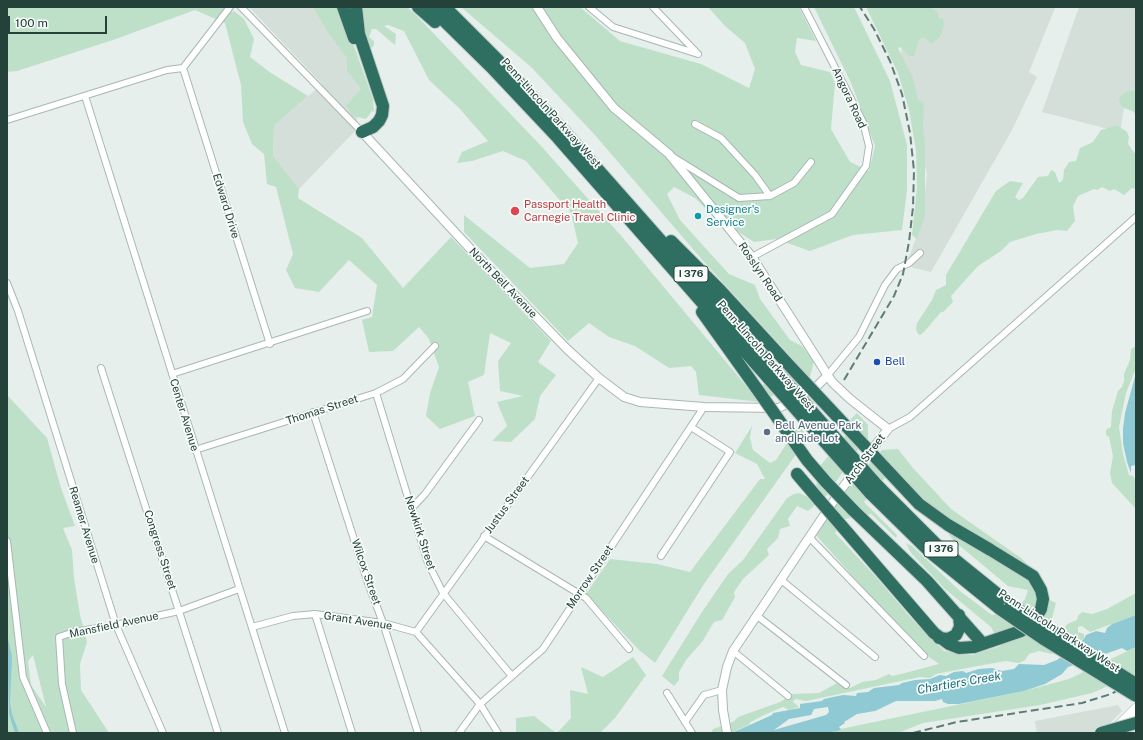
<!DOCTYPE html>
<style>
body{margin:0}
#map{position:relative;width:1143px;height:740px;overflow:hidden;background:#e6efeb;font-family:"Public Sans",sans-serif}
canvas{display:block}
.frame{position:absolute;inset:0;border:8px solid #24423a;pointer-events:none}
.scale{position:absolute;left:8px;top:16px;width:99px;height:18px;box-sizing:border-box;border:2px solid #24423a;border-top:0;padding-left:5px;font-size:12px;line-height:14px;white-space:nowrap;color:#24423a;-webkit-text-stroke:3px #f7fbf9;paint-order:stroke}
</style>
<div id="map">
<canvas width="1143" height="740"></canvas>
<div class="frame"></div>
<div class="scale">100 m</div>
</div>
<script>
const context = document.querySelector('canvas').getContext('2d');
context.lineJoin = 'round';
function fill(path, color) { context.fillStyle = color; context.fill(path, 'evenodd'); }
const toPath = rows => new Path2D(rows.map(r => 'M' + r).join(''));
function strokePath(path, color, width, dash) { context.strokeStyle = color; context.lineWidth = width; context.lineCap = dash ? 'butt' : 'round'; context.setLineDash(dash || []); context.stroke(path); }
function write(font, color, halo, rows, align = 'center') {
  context.font = font + ' "Public Sans",sans-serif'; context.lineWidth = 3.5; context.setLineDash([]); context.textBaseline = 'middle'; context.strokeStyle = halo; context.fillStyle = color; for (const [text, x, y, turn = 0] of rows) {
    context.save(); context.translate(x, y); context.rotate((+turn || 0) * Math.PI / 180); context.textAlign = isNaN(turn) ? turn : align; if (halo) context.strokeText(text, 0, 0); context.fillText(text, 0, 0); context.restore();
  }
}
const built = toPath([
 [249,7,318,7,364,87,354,132,299,189,273,155,274,126,322,84],
 [911,7,1055,8,1029,72,1037,77,1012,130,931,272,906,266,922,221,927,174,900,57],
 [1079,7,1136,7,1136,93,1126,96,1120,132,1042,112],
 [1118,705,1122,711,1100,733,1037,733,1035,721]
]);
const green = toPath([
 [7,7,227,7,230,13,234,11,244,19,254,39,250,57,271,73,308,96,274,126,273,155,299,189,298,198,362,238,403,288,451,237,551,341,538,362,556,375,540,396,535,419,511,442,492,441,507,426,497,402,523,396,500,391,498,361,511,343,490,333,484,375,468,382,475,416,440,429,426,416,430,393,439,367,429,339,419,327,393,351,369,352,362,320,372,317,377,285,349,260,319,292,295,288,286,270,293,254,276,187,267,184,264,154,252,144,243,122,241,85,225,23,195,10,113,40,17,71,7,72],
 [313,7,340,7,373,99,374,112,372,111,366,119,353,116,346,106,361,89,347,70,347,58,329,34],
 [360,7,407,7,416,15,542,147,623,238,752,393,794,360,705,263,594,134,531,67,461,7,580,7,620,41,701,64,749,88,755,69,745,43,725,26,708,7,799,7,816,41,797,38,795,52,801,65,830,72,835,83,831,129,850,162,869,171,875,146,851,83,814,7,854,7,890,81,907,145,907,190,902,230,853,235,810,251,776,239,754,242,711,214,695,198,674,187,667,194,680,220,729,274,755,285,760,299,790,340,802,346,814,361,810,377,760,402,699,395,696,372,691,366,669,368,635,346,609,337,589,323,568,341,464,232,464,215,530,268,564,264,578,243,571,213,526,161,503,151,472,161,457,163,462,152,488,141,459,108,429,80,404,31,388,25,384,26,396,34,395,45,376,29,372,29,369,37,374,41,374,45,368,52],
 [866,7,930,7,938,12,939,18,943,18,944,25,940,37,931,44,923,37,919,40,914,56,909,56,900,47,898,48,913,78,918,100,924,103,923,127,925,144,925,215,917,239,912,235,917,187,916,150,909,110,898,73],
 [1136,90,1136,118,1134,112,1122,107,1119,101,1120,96,1126,92],
 [1117,125,1127,132,1129,137,1128,144,1136,155,1136,189,1132,188,1124,195,1114,189,1110,191,1102,187,1097,190,1094,189,1078,196,1073,206,1075,221,1067,231,1057,230,1036,234,1010,242,1001,251,978,266,951,296,953,302,943,312,941,312,924,332,920,335,918,334,916,329,917,323,932,300,936,290,946,285,946,275,996,191,1010,181,1023,183,1015,197,1019,200,1023,198,1038,177,1048,176,1051,170,1055,172,1059,183,1063,180,1064,170,1069,162,1076,161,1080,148,1093,142,1101,130],
 [1136,346,1136,363,1134,362,1136,368,1126,393,1119,427,1123,454,1129,475,1133,476,1136,481,1136,509,1112,483,1110,473,1113,456,1109,437,1106,435,1106,430,1111,427,1112,411,1118,391,1122,387,1124,381,1124,374,1130,360,1131,349],
 [7,395,47,438,61,488,75,526,63,528,72,550,74,578,80,615,87,642,80,664,81,690,109,733,7,733],
 [33,655,46,707,31,685,28,661],
 [857,413,868,425,868,439,857,451,827,495,808,511,797,506,788,519,790,526,780,529,778,538,767,549,769,555,743,579,734,592,735,597,722,620,714,622,702,642,686,660,679,672,679,680,674,686,662,676,702,612,728,574,743,560,787,498,794,494,799,493,808,497,816,487,820,466,846,435,851,419],
 [752,426,750,438,753,450,770,463,776,460,798,426,809,436,704,584,655,663,639,650,586,594,610,559,657,564,690,572,760,479,765,479,757,464,735,453],
 [898,449,913,468,951,509,1021,558,1045,582,1050,600,1056,603,1048,634,1064,629,1067,624,1077,620,1078,616,1082,612,1092,614,1107,609,1136,593,1136,615,1090,632,1082,626,1078,627,1078,632,1084,634,1084,639,1052,654,1039,651,1029,654,1025,660,1019,663,1006,661,983,665,936,674,930,678,920,677,806,701,795,699,793,702,799,707,789,710,783,707,764,715,749,723,750,724,732,733,711,733,713,729,733,722,738,717,780,702,793,694,819,693,839,682,850,688,862,682,876,680,889,674,892,676,901,674,939,664,929,657,899,626,884,618,882,609,815,534,849,486,882,450],
 [896,471,918,494,954,541,1008,586,1028,590,1025,599,1015,612,992,615,960,591,912,546,906,543,911,553,945,589,991,627,1001,646,972,655,944,651,911,618,876,577,835,533,845,519,871,514,896,538,897,535,864,502,885,478],
 [1136,647,1136,674,1092,693,1040,705,923,723,898,733,821,733,1024,691,1069,679],
 [633,657,646,675,615,718,600,733,557,733,571,718,570,690,588,694,581,667,603,677],
 [534,716,556,733,516,733,516,718]
]);
const water = toPath([
 [1136,373,1136,465,1131,466,1131,473,1127,462,1123,443,1123,429,1125,413],
 [1136,615,1136,647,1127,651,1122,648,1068,667,1062,674,1045,684,1024,691,959,704,948,704,943,702,942,699,935,701,896,701,875,711,857,714,844,722,845,723,839,727,841,729,838,731,821,733,732,733,772,715,773,713,800,708,800,704,822,701,824,699,843,695,856,696,857,693,868,692,874,688,899,685,902,683,915,680,930,679,940,675,946,676,954,672,963,671,966,673,979,669,992,668,1002,671,1014,669,1019,664,1044,665,1057,660,1084,639,1086,635,1096,631,1105,633,1107,628,1112,624],
 [828,707,829,712,826,715,774,730,789,719,811,715,814,709],
 [7,634,12,657,10,703,12,714,19,733,15,733,9,714]
]);
const minor = toPath([
 [241,7,362,132],
 [589,7,613,27,698,54],
 [653,7,697,53],
 [183,68,270,344],
 [85,96,285,733],
 [7,120,167,70,183,68,230,7],
 [695,124,721,138,755,175,770,196],
 [673,157,739,198,770,196,794,183,811,162],
 [752,257,832,214,866,166,869,146,863,122,804,7],
 [7,283,18,311,116,625,163,733],
 [101,368,218,733],
 [172,374,367,311],
 [827,376,859,337,885,285,897,269,909,263,920,253],
 [376,393,428,563,443,593,511,675],
 [313,412,368,583,383,623,418,733],
 [888,429,910,417,918,410,1136,217],
 [195,450,376,393,403,379,435,346],
 [412,508,425,494,479,420],
 [484,536,586,598,629,649],
 [809,537,924,656],
 [7,541,23,677,47,733],
 [661,556,730,452,691,427],
 [780,579,875,657],
 [315,614,352,733],
 [756,615,846,685],
 [252,627,293,616,315,614,383,623,416,632,480,704,498,733],
 [416,632,599,378],
 [733,651,788,696],
 [667,693,692,733],
 [685,722,704,695,722,690],
 [73,733,62,684,59,637,74,632,116,625,179,611,239,589],
 [459,733,480,704,543,649,704,407]
]);
const tertiary = toPath([
 [537,7,557,38,614,108,669,154,752,257,832,382,850,399,888,429,843,487,733,651,727,667,722,690,723,710,727,733],
 [362,132,490,270,568,350,599,378,624,397,640,402,704,407,779,408,816,387,827,376]
]);
const secondary = toPath([
 [1115,729,1136,708]
]);
const motorway = toPath([
 [343,7,354,38],
 [356,7,359,34,383,106,382,115,379,121,373,127,362,132],
 [418,7,435,22],
 [430,7,491,67,557,137,769,379],
 [445,7,498,60,564,131,777,372],
 [671,241,720,290,787,363],
 [702,312,757,389],
 [797,474,820,501],
 [878,486,938,546,1011,605],
 [870,493,931,553,1000,609],
 [853,510,927,581,983,644],
 [834,517,934,633,949,644,959,648,974,647,1021,631,1033,623,1041,609,1043,599,1041,590,1033,576,989,549],
 [939,638,948,639,956,635,960,627,959,615]
]);
const rail = toPath([
 [844,380,894,296,903,274,909,242,913,207,914,171,910,133,902,94,890,61,874,29,860,7],
 [913,733,957,722,1082,703,1111,694,1136,681]
]);
const motorwayBridge = toPath([
 [787,363,919,504,948,525,989,549],
 [777,372,878,486],
 [769,379,870,493],
 [757,389,807,460,826,482,853,510],
 [820,501,834,517],
 [1011,605,1136,684],
 [1000,609,1045,640,1136,696],
 [1101,733,1136,723]
]);
const markers = [
 [515,211,5,"#e0444e"],
 [698,216,4,"#0f9aa8"],
 [877,362,4,"#1a4fb4"],
 [767,432,4,"#5c6f8a"]
];
const shields = [
 [691,274,34],
 [941,549,34]
];
const shieldNames = [
 ["I 376",691,274],
 ["I 376",941,549]
];
const streetNames = [
 ["Angora Road",849,98,65],
 ["Penn-Lincoln Parkway West",551,113,48],
 ["Edward Drive",226,206,73],
 ["Rosslyn Road",760,272,56],
 ["North Bell Avenue",503,283,46],
 ["Penn-Lincoln Parkway West",766,356,49],
 ["Thomas Street",322,410,-18],
 ["Center Avenue",184,415,73],
 ["Arch Street",865,459,-53],
 ["Justus Street",507,505,-54],
 ["Reamer Avenue",84,525,73],
 ["Newkirk Street",420,533,72],
 ["Congress Street",160,550,72],
 ["Wilcox Street",366,572,71],
 ["Morrow Street",590,577,-56],
 ["Grant Avenue",358,621,9],
 ["Mansfield Avenue",114,625,-12],
 ["Penn-Lincoln Parkway West",1059,631,33]
];
const healthNames = [
 ["Passport Health",524,205],
 ["Carnegie Travel Clinic",524,218]
];
const cultureNames = [
 ["Designer's",706,210],
 ["Service",706,223]
];
const transitNames = [
 ["Bell",885,362]
];
const serviceNames = [
 ["Bell Avenue Park",775,426],
 ["and Ride Lot",775,439]
];
const waterNames = [
 ["Chartiers Creek",959,683,-10]
];
fill(built, '#d4dfda');
fill(green, '#bfe0c8');
fill(water, '#8ec9d4');
strokePath(minor, '#a8b8b2', 8);
strokePath(tertiary, '#a8b8b2', 10);
strokePath(secondary, '#a4bbb3', 10);
strokePath(motorway, '#c2cac8', 14);
strokePath(minor, '#fff', 6);
strokePath(tertiary, '#fff', 8);
strokePath(secondary, '#fff', 9);
strokePath(motorway, '#2f6f62', 12);
strokePath(rail, '#5f7d75', 2, [8, 4]);
strokePath(motorwayBridge, '#c2cac8', 14, []);
strokePath(motorwayBridge, '#2f6f62', 12);
for (const [x, y, r, color] of markers) { const dot = new Path2D(); dot.arc(x, y, r, 0, 2 * Math.PI); context.fillStyle = color; context.fill(dot); strokePath(dot, '#f7fbf9', 1.5); }
for (const [x, y, w] of shields) { const box = new Path2D(); box.roundRect(x - w / 2, y - 8, w, 16, 3); context.fillStyle = '#f7fbf9'; context.fill(box); strokePath(box, '#24423a', 1); }
write('bold 10px', '#24423a', null, shieldNames);
write('11px', '#24423a', '#f7fbf9', streetNames);
write('11px', '#be3a42', '#f7fbf9', healthNames, 'left');
write('11px', '#0d838f', '#f7fbf9', cultureNames, 'left');
write('11px', '#164399', '#f7fbf9', transitNames, 'left');
write('11px', '#4e5e75', '#f7fbf9', serviceNames, 'left');
write('italic 12px', '#1c6f80', '#f7fbf9', waterNames);
</script>
